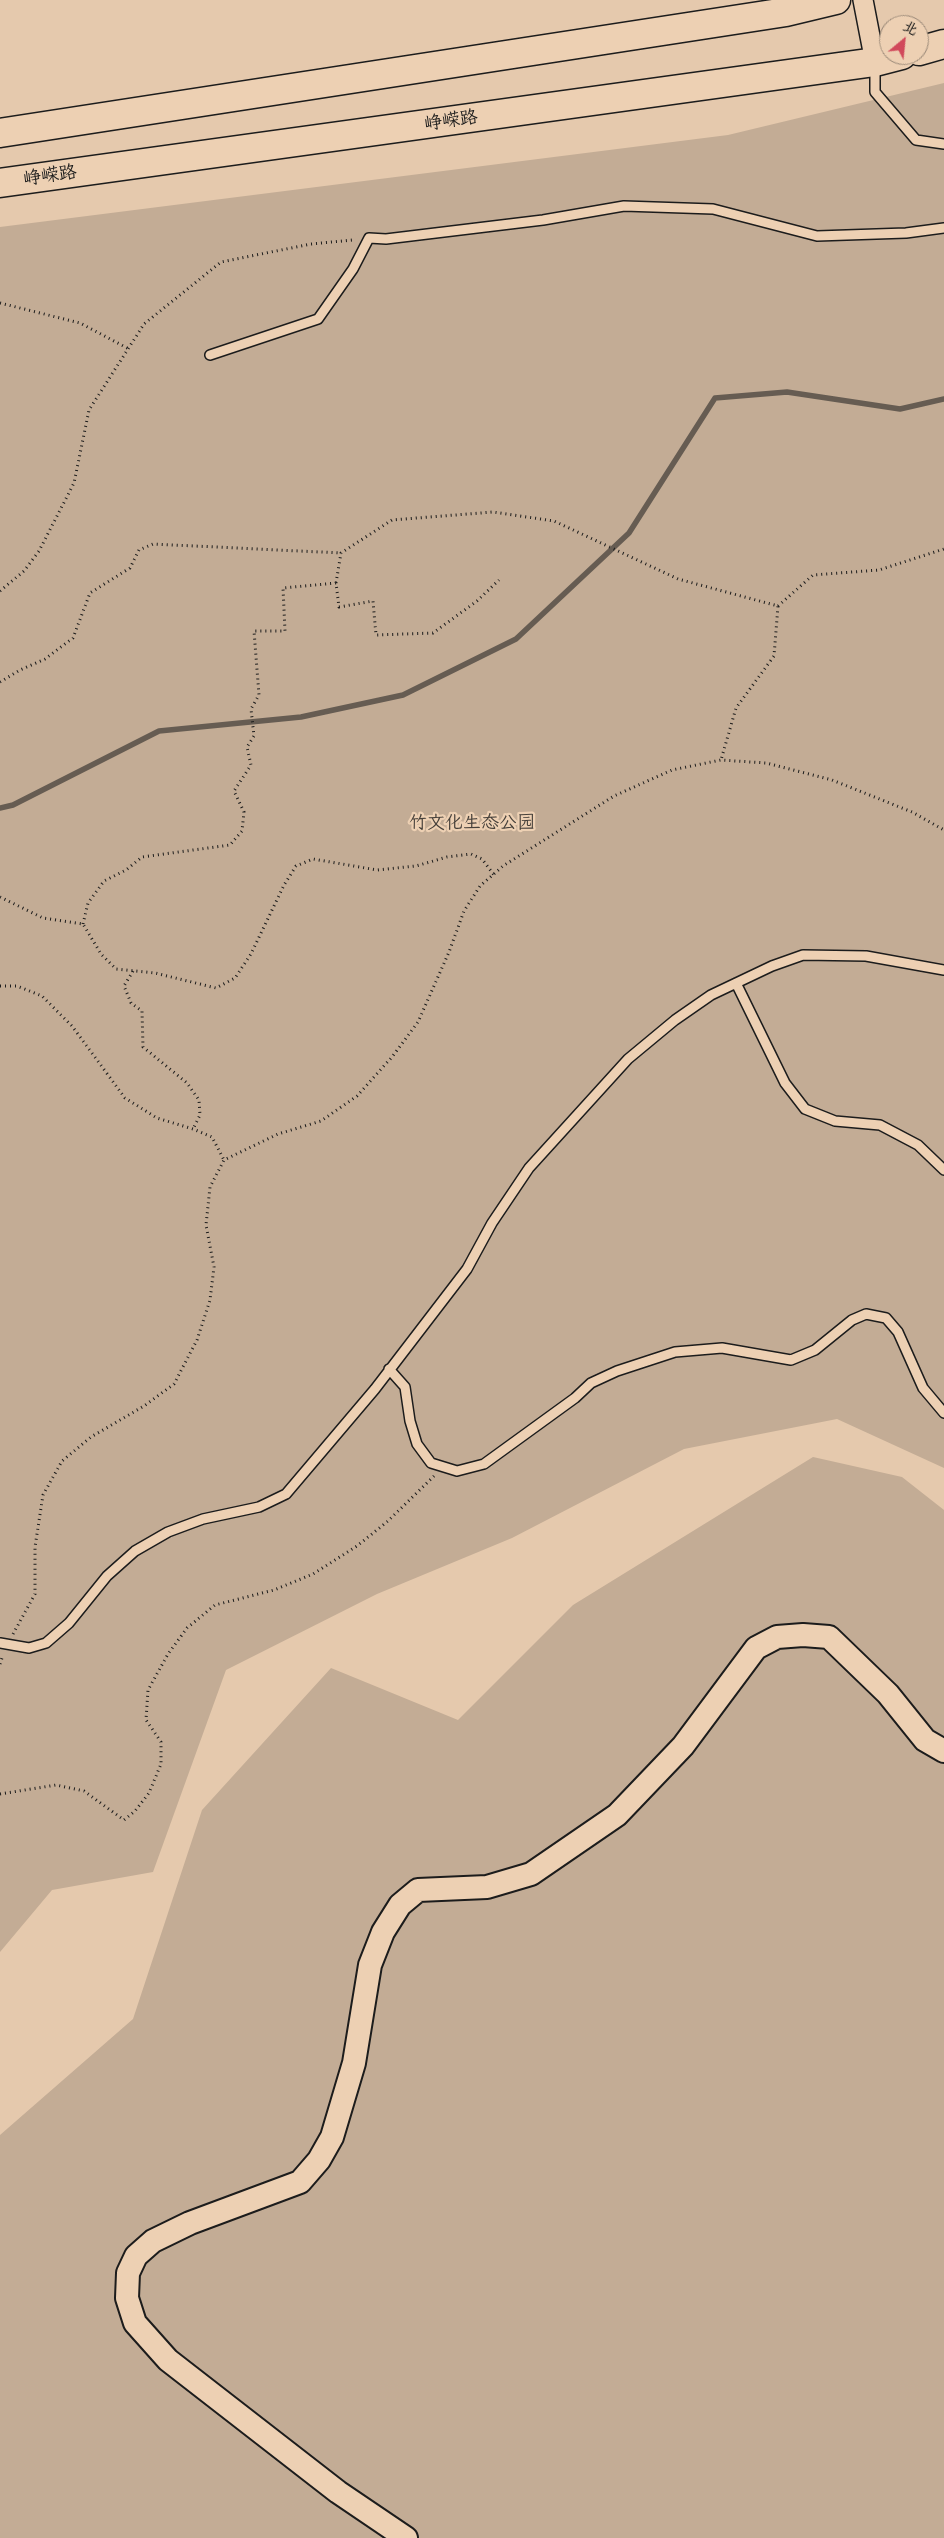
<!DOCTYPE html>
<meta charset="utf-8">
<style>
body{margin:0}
#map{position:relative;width:944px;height:2538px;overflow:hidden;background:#e5c9ad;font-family:"Patrick Hand","LXGW WenKai TC",sans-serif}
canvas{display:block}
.north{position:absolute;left:879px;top:15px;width:50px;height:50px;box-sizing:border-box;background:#edd0b3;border:1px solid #987;border-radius:50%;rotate:28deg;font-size:14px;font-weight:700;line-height:20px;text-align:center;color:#1c1c1c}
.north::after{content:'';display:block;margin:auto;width:18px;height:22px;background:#d1495b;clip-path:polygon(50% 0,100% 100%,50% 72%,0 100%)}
</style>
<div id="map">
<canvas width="944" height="2538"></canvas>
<div class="north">北</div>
</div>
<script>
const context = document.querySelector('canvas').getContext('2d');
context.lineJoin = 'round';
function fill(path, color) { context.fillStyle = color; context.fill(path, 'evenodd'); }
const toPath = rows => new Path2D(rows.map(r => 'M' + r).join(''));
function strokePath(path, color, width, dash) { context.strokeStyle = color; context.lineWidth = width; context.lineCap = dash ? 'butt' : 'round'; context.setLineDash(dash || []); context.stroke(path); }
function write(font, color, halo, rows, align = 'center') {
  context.font = font + ' "Patrick Hand","LXGW WenKai TC",sans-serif'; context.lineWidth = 4.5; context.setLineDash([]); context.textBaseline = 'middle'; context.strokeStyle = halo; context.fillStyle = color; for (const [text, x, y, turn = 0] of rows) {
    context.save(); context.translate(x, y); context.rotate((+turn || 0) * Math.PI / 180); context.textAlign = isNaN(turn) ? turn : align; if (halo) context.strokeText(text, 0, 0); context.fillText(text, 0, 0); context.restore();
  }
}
const green = toPath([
 [944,83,944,1468,837,1419,684,1449,512,1538,377,1594,226,1670,153,1872,52,1890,0,1952,0,227,728,135],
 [813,1457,902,1477,944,1510,944,2538,0,2538,0,2135,133,2019,202,1810,331,1668,458,1720,573,1605]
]);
const stream = toPath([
 [0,808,13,805,159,731,301,717,403,695,516,639,629,533,715,398,787,392,900,409,944,399]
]);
const path = toPath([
 [0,303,80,323,129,349],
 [336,583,341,553,392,520,493,512,554,521,678,579,778,606,774,656,736,708,721,760],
 [0,591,24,571,39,551,74,483,89,410,144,324,221,262,311,244,353,240],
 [778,606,813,575,879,570,944,549],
 [0,682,20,670,45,659,73,638,90,593,130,568,139,550,153,544,341,553],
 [0,897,43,918,83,924,101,954,116,969,155,973,216,988,235,978,251,954,284,885,296,866,313,859,377,870,416,866,447,857,471,854,482,859,494,875],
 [83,924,88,903,104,881,126,870,142,857,230,845,242,831,244,812,234,791,251,765,247,747,254,736,251,709,259,695,254,631,285,631,283,588,336,583,339,607,373,601,376,635,433,633,477,601,499,580],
 [133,971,124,986,131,1003,142,1011,143,1047,187,1083,199,1100,200,1115,193,1129],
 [0,986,17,986,42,996,72,1026,125,1098,157,1118,193,1129,212,1137,224,1160],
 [13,1634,35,1594,35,1547,43,1495,62,1461,91,1437,144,1406,174,1384,197,1340,210,1300,214,1267,206,1225,210,1187,224,1160,278,1134,321,1121,357,1096,392,1057,418,1022,449,952,464,911,480,886,503,866,614,796,672,770,721,760,766,763,832,780,912,812,944,830],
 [0,1664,3,1655],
 [0,1794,56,1785,84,1791,124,1820,135,1811,149,1793,161,1764,161,1742,146,1720,148,1690,168,1654,187,1628,215,1605,274,1590,313,1574,357,1546,388,1521,434,1476]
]);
const service = toPath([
 [875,66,875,92,916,140,944,144],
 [210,355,318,319,353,269,369,238,386,239,543,220,624,206,713,209,817,236,906,233,944,228],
 [736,983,785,1083,805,1109,835,1121,880,1125,918,1145,944,1170],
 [389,1369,405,1387,410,1421,417,1444,431,1463,457,1471,484,1464,575,1398,591,1383,617,1371,675,1352,722,1348,791,1360,815,1350,852,1320,866,1314,886,1318,898,1332,923,1388,944,1413],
 [0,1643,29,1648,46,1643,69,1623,107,1576,135,1551,168,1532,203,1519,259,1507,286,1494,375,1389,467,1269,492,1223,529,1168,628,1059,675,1020,711,995,772,966,803,955,866,956,944,970]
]);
const minor = toPath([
 [863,0,875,62]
]);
const tertiary = toPath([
 [406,2538,338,2492,168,2360,135,2323,127,2298,128,2273,136,2256,153,2241,190,2223,300,2182,319,2160,332,2137,354,2063,370,1965,383,1932,400,1905,418,1890,487,1887,531,1874,617,1815,683,1746,756,1648,777,1637,803,1635,829,1637,888,1694,925,1740,944,1751]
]);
const primary = toPath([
 [919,51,944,44],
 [0,133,786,12,836,0],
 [0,183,875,62,902,55]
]);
const streetNames = [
 ["峥嵘路",451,121,-8],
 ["峥嵘路",50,176,-8]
];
const parkNames = [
 ["竹文化生态公园",472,823]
];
fill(green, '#c3ac95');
strokePath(stream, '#665c52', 5.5);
strokePath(service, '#1c1c1c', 12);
strokePath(minor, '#1c1c1c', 22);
strokePath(tertiary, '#1c1c1c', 26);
strokePath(primary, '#1c1c1c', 31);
strokePath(path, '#1c1c1c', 3, [1, 4]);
strokePath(service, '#edd0b3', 9);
strokePath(minor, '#edd0b3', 19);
strokePath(tertiary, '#edd0b3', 22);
strokePath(primary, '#edd0b3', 28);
write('18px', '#1c1c1c', '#edd0b3', streetNames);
write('18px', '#46403a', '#edd0b3', parkNames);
</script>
